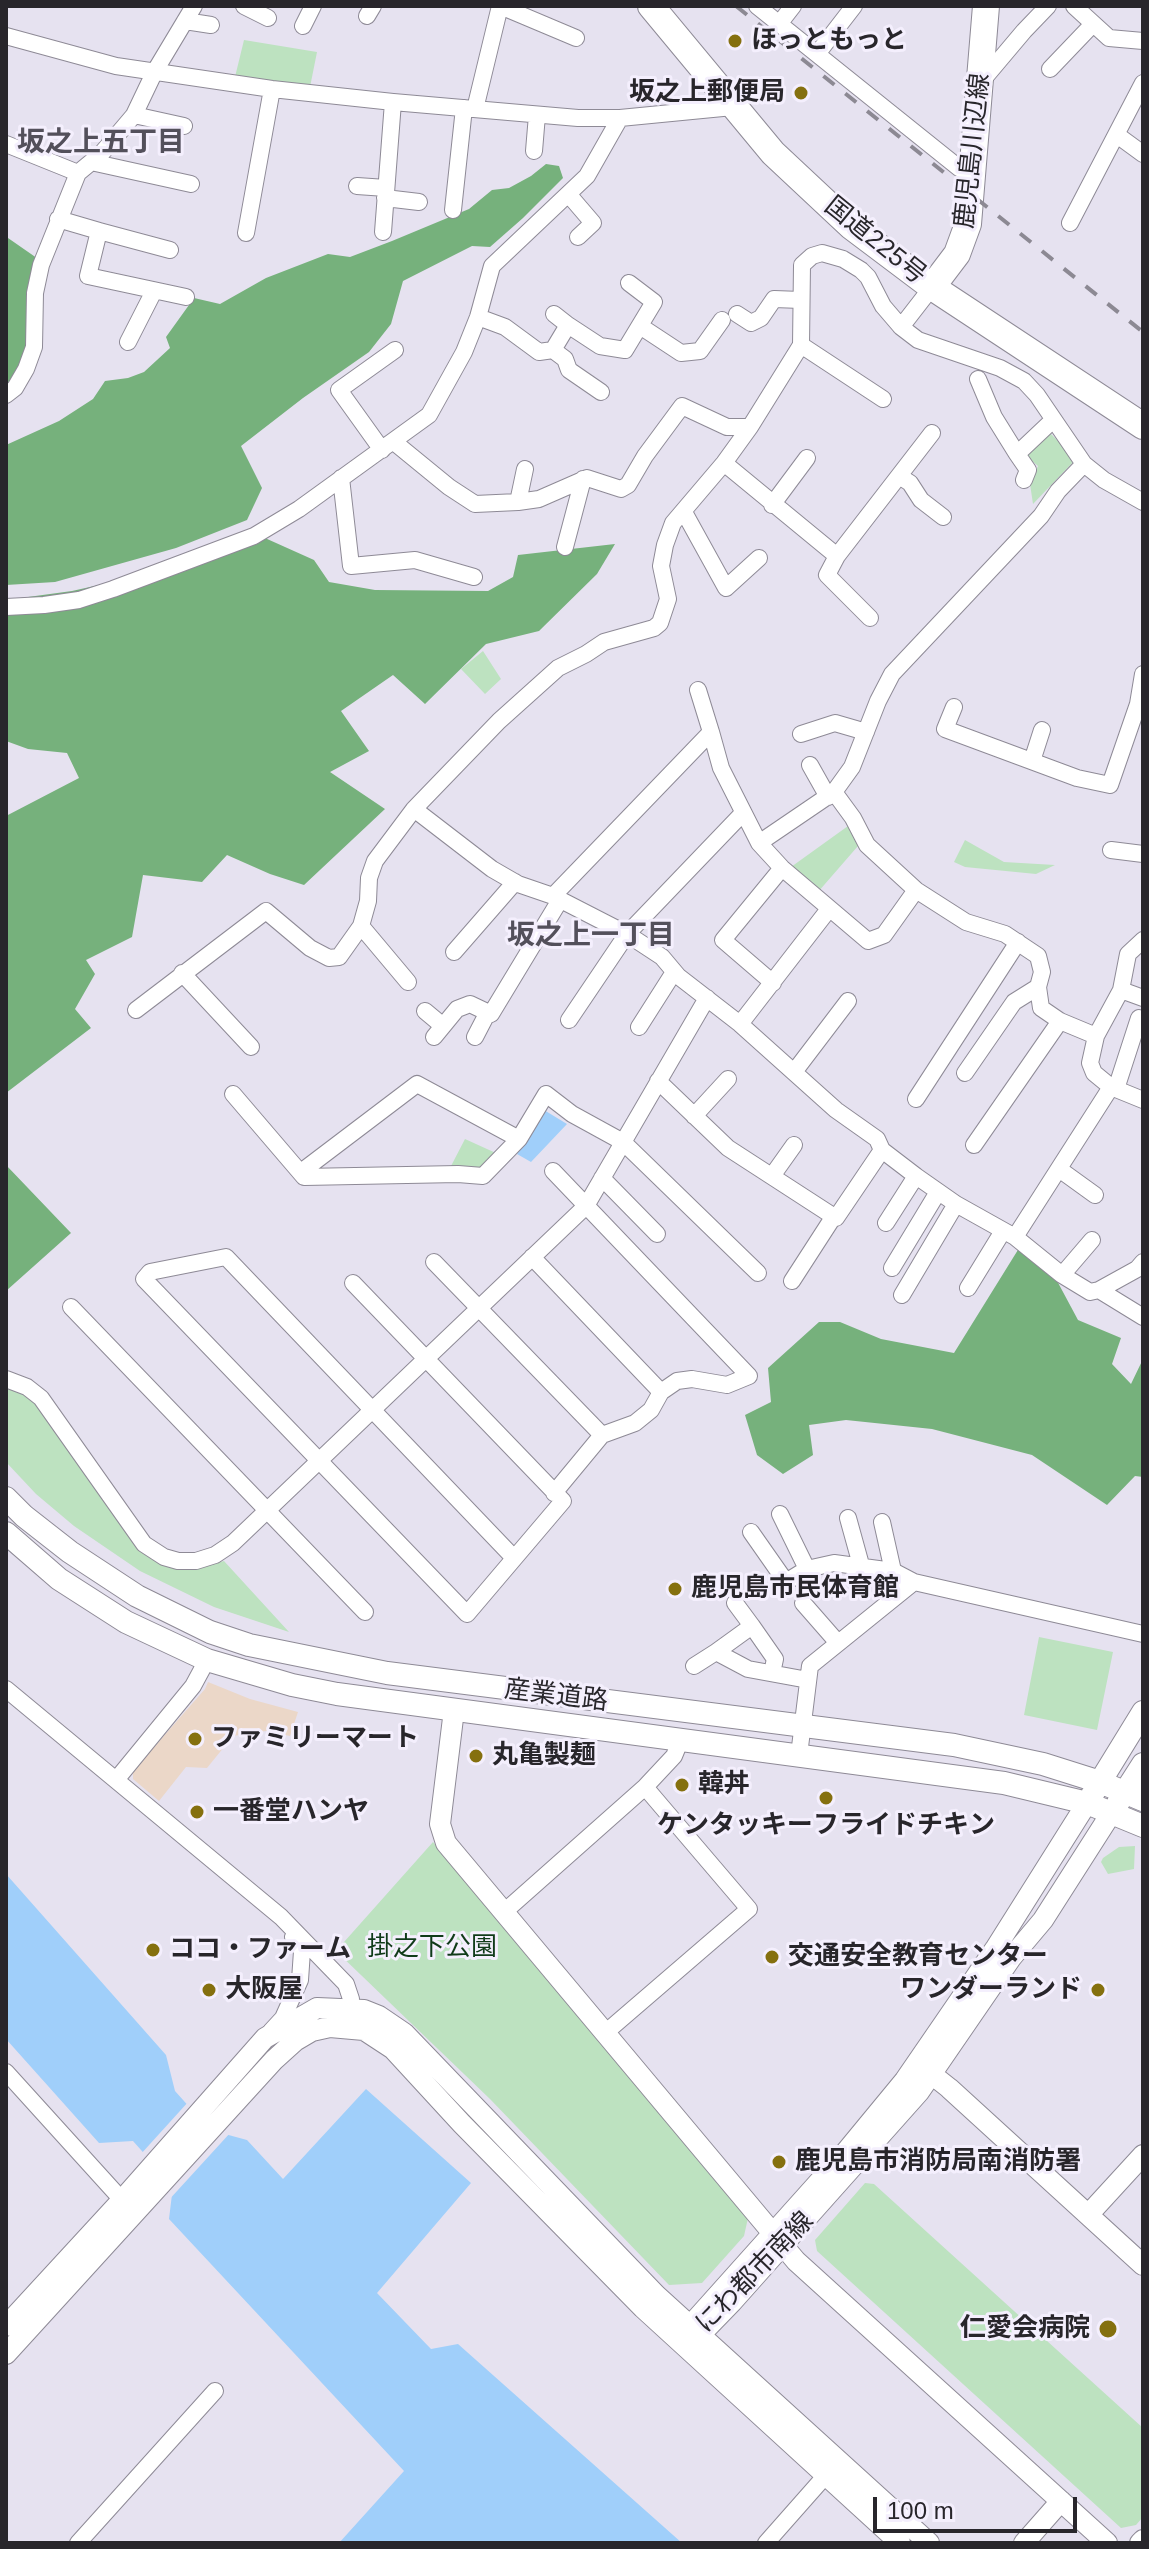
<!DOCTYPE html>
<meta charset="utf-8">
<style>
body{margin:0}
#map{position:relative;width:1149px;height:2549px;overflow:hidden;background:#e6e2f0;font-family:Arial,sans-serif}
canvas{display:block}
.frame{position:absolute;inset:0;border:8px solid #28262b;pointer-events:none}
.scale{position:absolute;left:873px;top:2497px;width:204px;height:36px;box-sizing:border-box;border:4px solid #28262b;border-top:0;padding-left:10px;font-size:24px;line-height:28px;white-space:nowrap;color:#28262b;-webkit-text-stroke:6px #f4effd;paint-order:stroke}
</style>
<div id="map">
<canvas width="1149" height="2549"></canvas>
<div class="frame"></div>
<div class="scale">100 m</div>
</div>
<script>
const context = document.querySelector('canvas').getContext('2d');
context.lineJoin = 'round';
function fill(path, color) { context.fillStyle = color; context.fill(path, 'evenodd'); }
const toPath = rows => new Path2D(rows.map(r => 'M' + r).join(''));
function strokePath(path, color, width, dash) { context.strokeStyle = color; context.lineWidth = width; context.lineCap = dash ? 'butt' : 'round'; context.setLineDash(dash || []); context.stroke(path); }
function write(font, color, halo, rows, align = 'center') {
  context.font = font + ' Arial,"Noto Sans JP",sans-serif'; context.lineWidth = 6; context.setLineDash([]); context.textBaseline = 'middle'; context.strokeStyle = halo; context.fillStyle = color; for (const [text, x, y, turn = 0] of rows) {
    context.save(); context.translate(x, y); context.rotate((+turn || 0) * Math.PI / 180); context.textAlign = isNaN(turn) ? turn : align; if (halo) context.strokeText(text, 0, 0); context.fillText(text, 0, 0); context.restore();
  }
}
const commercial = toPath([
 [208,1682,250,1699,298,1712,290,1736,266,1731,233,1736,207,1768,186,1767,159,1801,133,1779,133,1771,205,1689]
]);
const green = toPath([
 [244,40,317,52,310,87,235,77],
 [1050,433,1076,459,1033,504,1030,484,1038,466,1026,456],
 [483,651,501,679,485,694,461,669],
 [848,826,858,846,818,892,791,867],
 [965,840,1004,862,1055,865,1036,874,965,867,954,862],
 [465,1139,498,1154,480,1170,450,1168],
 [6,1387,30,1398,43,1413,128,1536,151,1559,187,1570,224,1561,289,1632,214,1607,140,1571,74,1526,36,1494,6,1462],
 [1039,1637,1113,1652,1097,1730,1024,1715],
 [433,1842,748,2218,744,2236,702,2283,669,2285,490,2099,336,1951],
 [1135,1846,1134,1869,1108,1874,1101,1862,1103,1858,1119,1847],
 [865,2183,874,2184,1143,2428,1143,2517,1136,2525,1121,2528,817,2251,815,2240]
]);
const forest = toPath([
 [546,164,559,166,563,178,523,218,490,247,472,246,403,281,391,324,369,352,303,398,241,446,262,488,247,520,176,548,55,582,6,585,6,445,59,421,93,399,105,381,128,378,144,372,170,348,166,337,194,298,220,304,266,278,328,254,350,257,392,241,469,209,492,190,509,188,531,176],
 [8,238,44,263,26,361,6,394],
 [256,534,314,560,329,582,375,590,488,591,513,577,518,555,615,544,597,574,539,631,486,644,425,704,393,675,341,711,369,751,330,772,385,809,304,885,270,874,227,855,202,882,143,875,132,937,86,960,95,974,75,1009,91,1028,6,1093,6,816,79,778,67,753,28,749,6,741,6,600,72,591,157,572],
 [6,1165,71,1233,6,1291],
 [1021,1245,1048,1264,1078,1320,1121,1338,1112,1364,1131,1384,1143,1359,1143,1477,1135,1476,1107,1505,1032,1455,932,1429,846,1420,809,1425,813,1455,783,1474,757,1455,745,1415,771,1402,768,1368,819,1322,840,1322,881,1339,954,1353]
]);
const water = toPath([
 [544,1110,567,1124,531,1162,517,1154],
 [6,1874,166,2055,175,2091,210,2130,247,2140,283,2179,366,2089,471,2183,377,2293,431,2349,458,2344,682,2543,339,2543,404,2471,169,2219,173,2186,133,2141,99,2143,6,2039]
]);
const pier = toPath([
 [189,2101,213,2127,231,2132,167,2202,169,2187,140,2155]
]);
const minor = toPath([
 [244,6,268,18],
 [500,6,576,38],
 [757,6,959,168,973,175],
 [1074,6,1109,38,1143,41],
 [367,16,373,6],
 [185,21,211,25],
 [779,24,793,6],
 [303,26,313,6],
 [6,36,116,66,272,89,393,102,578,118,620,118,733,107],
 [817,54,854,6],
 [1050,69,1093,24],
 [981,82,1024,31,1048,6],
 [475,109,500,6],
 [134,115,184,126],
 [1117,135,1143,154],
 [6,144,78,173],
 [534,151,537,115],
 [91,162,191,184],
 [357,186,386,188],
 [569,195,593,223,578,237],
 [385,198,419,202],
 [453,210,464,108],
 [58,219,99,231,88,276,186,297],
 [1070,223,1143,83],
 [99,231,170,250],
 [383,232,393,102],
 [246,233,272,89],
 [554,314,568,325],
 [737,314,751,323,761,318,774,299,801,300],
 [478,317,505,327,539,352,553,350,568,325,600,346,625,350,654,302,629,283],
 [640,326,681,353,700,351,722,320],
 [901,327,932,287],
 [128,342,154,291],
 [801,345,883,399],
 [553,350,565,359,569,370,601,392],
 [978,379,994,417,1017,454],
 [6,395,15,388,26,369,34,347,35,293,41,265,78,173,101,154,134,115,155,71,194,6],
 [394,442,449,487,475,504,518,502,539,499,587,478,621,489,628,485,645,456,682,406,727,427,750,427],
 [382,450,339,390,395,350],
 [724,463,837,556,932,433],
 [1084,464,1104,480,1143,502],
 [899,476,910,483,921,500,943,517],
 [341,478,351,566,415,560,474,577],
 [1024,480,1028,470,1017,454,1053,420],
 [518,502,525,469],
 [772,505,807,458],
 [684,512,726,588,759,558],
 [565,547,583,479],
 [837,556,827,575,870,618],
 [6,607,44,605,79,600,113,589,254,536,299,509,429,415,464,352,478,317,492,266,587,176,620,118],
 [698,690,711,732],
 [954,707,945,729,1077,778,1110,785,1138,704,1143,674],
 [801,734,835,723,866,732],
 [1032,761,1042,730],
 [810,765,828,797],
 [834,792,853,818,867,845,916,890,966,922,1005,934,1038,956,1042,972,1038,987,1041,1008,1060,1021,1096,1036,1121,990,1128,954,1143,940],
 [414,809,492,869,518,884,553,896,627,934,662,957,678,976,740,1024,836,1110,877,1139,882,1150,916,1176,956,1204,1015,1237,1062,1275,1090,1292,1099,1290,1143,1317],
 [1111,850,1143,854],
 [553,896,711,732,721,768,759,843,782,868,868,941,884,935,916,890],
 [361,926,408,982],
 [454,952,515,882],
 [182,973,251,1047],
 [773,983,723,940,782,868],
 [1121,990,1143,998],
 [136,1010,266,911,310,948,329,958,339,957,361,926,368,901,369,878,375,861,414,809,499,721,558,668,586,654,604,642,654,628,660,623,668,599,661,566,665,545,673,523,724,463,750,427,801,345,802,265,812,256,822,253,843,259,861,270,868,277,883,306,901,327,918,340,1000,368,1024,381,1037,395,1084,464,1058,491,1041,516,892,674,878,701,852,767,834,792,759,843],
 [425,1011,443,1026],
 [569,1020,627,934,743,813],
 [740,1024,829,909],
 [639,1027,674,972],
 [1096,1036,1090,1063,1094,1073,1111,1087,1143,1100],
 [434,1037,457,1009,470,1004,491,1014,560,900],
 [475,1037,488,1012],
 [794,1072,848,1001],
 [965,1073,1014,1002,1038,987],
 [658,1081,728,1148,836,1218,882,1150],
 [1116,1089,1139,1018],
 [233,1094,304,1177,458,1174,483,1176,519,1139,546,1094,572,1114,623,1142,758,1273],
 [916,1099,1018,942],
 [694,1116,728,1079],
 [974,1145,1060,1021],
 [1059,1169,1095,1195],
 [553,1171,749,1376,727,1385,692,1379,677,1381,661,1392,651,1410,635,1423,602,1435,554,1493],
 [301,1172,417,1084,519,1139],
 [772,1176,794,1145],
 [602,1178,657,1234],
 [886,1223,916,1176],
 [1015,1237,1111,1087],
 [532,1257,661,1392],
 [434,1262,602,1435],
 [892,1268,938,1192],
 [1062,1275,1092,1240],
 [792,1281,834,1216],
 [353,1283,563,1501,467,1614,144,1279,150,1272,226,1257,514,1558],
 [968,1288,1003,1231],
 [1099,1290,1137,1269,1143,1262],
 [902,1295,956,1204],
 [71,1307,365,1612],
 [6,1379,27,1387,41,1398,144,1544,164,1557,178,1561,196,1561,215,1555,233,1543,586,1206,707,998],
 [780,1514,807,1569],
 [848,1518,861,1565],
 [882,1522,893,1571],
 [751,1532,786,1582,807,1569,834,1563,893,1571,914,1582],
 [803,1603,838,1643],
 [752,1626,775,1659,772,1673],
 [716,1652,752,1626,735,1603],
 [694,1666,716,1652,748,1669,808,1680],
 [6,1689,281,1917,346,1984,351,1999,348,2022],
 [799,1755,810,1666,914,1582,1143,1634],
 [116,1780,193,1686,207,1660],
 [504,1912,645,1787,674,1756,681,1739],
 [271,2031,283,2018,300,1980,302,1951,293,1937],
 [605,2033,749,1909,645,1787],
 [6,2072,122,2200],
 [78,2543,215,2391],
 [766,2543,834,2466]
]);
const tertiary = toPath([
 [454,1710,440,1824,446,1843,796,2261,1107,2543],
 [920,2065,949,2088,1143,2265],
 [1088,2215,1143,2155],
 [6,2326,122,2200,265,2038,317,2008,364,2010,379,2016,404,2033,656,2295,929,2543],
 [686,2335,690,2326,844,2154,905,2080,995,1949,1087,1803],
 [691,2340,700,2335,732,2302,919,2092,1011,1958,1043,1920,1112,1812],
 [6,2354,274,2060,295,2041,312,2031,330,2027,364,2030,393,2049,462,2124,643,2308,900,2543],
 [1024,2543,1061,2501],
 [1140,2543,1143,2540]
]);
const secondary = toPath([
 [6,1498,24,1516,70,1552,137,1596,210,1632,249,1645,387,1673,954,1745,1043,1764,1100,1782,1143,1800],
 [6,1533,59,1579,126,1622,207,1660,292,1685,337,1694,1004,1783,1087,1803,1143,1826],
 [1092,1795,1143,1712],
 [1118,1803,1143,1764]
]);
const primary = toPath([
 [932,287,957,254,968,224,986,6]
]);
const trunk = toPath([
 [651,6,773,153,851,226,932,287,1143,426]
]);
const rail = toPath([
 [736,6,1143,332]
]);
const markers = [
 [735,41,8,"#85700f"],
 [801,93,8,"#85700f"],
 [675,1589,8,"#85700f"],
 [195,1739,8,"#85700f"],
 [476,1756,8,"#85700f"],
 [682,1785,8,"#85700f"],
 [826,1798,8,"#85700f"],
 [197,1812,8,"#85700f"],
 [153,1950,8,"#85700f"],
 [772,1957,8,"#85700f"],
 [209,1990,8,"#85700f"],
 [1098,1990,8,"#85700f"],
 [779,2162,8,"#85700f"],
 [1108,2329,10,"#85700f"]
];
const poiNames = [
 ["ほっともっと",751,41],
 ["坂之上郵便局",785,93,"right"],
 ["鹿児島市民体育館",691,1589],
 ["ファミリーマート",211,1739],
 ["丸亀製麺",492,1756],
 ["韓丼",698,1785],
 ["一番堂ハンヤ",213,1812],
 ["ケンタッキーフライドチキン",826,1826,"center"],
 ["ココ・ファーム",169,1950],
 ["交通安全教育センター",788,1957],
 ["大阪屋",225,1990],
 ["ワンダーランド",1082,1990,"right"],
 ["鹿児島市消防局南消防署",795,2162],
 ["仁愛会病院",1090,2329,"right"]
];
const streetNames = [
 ["鹿児島川辺線",973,151,-84],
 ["国道225号",875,241,39],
 ["産業道路",556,1696,7],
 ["にわ都市南線",755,2273,-46]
];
const parkNames = [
 ["掛之下公園",432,1948]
];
const neighbourhoodNames = [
 ["坂之上五丁目",101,143],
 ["坂之上一丁目",591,936]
];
fill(commercial, '#ebd7c8');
fill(green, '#bde2c0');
fill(forest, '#76b17c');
fill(water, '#a0cffa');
fill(pier, '#e6e2f0');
strokePath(minor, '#8e8a96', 18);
strokePath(tertiary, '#8e8a96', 22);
strokePath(secondary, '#8e8a96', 24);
strokePath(primary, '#8e8a96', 28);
strokePath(trunk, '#8e8a96', 28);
strokePath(minor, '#fff', 16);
strokePath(tertiary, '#fff', 20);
strokePath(secondary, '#fff', 22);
strokePath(primary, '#fff', 26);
strokePath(trunk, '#fff', 26);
strokePath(rail, '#8c8993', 4, [14, 14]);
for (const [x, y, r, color] of markers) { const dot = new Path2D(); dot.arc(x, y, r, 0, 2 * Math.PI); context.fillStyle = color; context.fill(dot); strokePath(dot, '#f4effd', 3); }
write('bold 26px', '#28262b', '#f4effd', poiNames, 'left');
write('26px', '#28262b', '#f4effd', streetNames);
write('26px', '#103b19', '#f4effd', parkNames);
write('bold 28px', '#53505b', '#f4effd', neighbourhoodNames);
</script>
